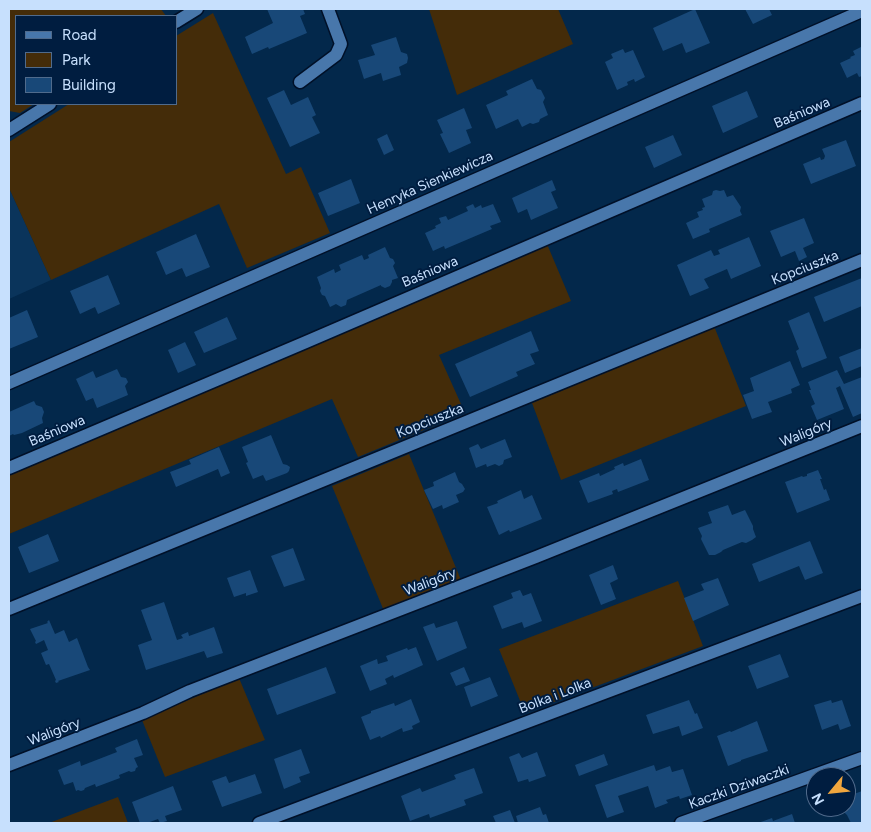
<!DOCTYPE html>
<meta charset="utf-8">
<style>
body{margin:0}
#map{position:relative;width:871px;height:832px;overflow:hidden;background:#03284b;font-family:Figtree,sans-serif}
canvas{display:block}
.frame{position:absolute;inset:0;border:10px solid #c7e0fd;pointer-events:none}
.legend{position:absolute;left:15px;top:15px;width:162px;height:90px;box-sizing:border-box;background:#001d40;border:1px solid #506b8c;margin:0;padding:6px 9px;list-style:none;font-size:15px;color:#c7e0fd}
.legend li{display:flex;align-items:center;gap:10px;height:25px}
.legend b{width:25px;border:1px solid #506b8c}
.north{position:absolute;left:806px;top:767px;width:50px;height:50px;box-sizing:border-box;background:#001d40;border:1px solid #506b8c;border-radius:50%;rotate:242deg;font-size:14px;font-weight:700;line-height:20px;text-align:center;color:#c7e0fd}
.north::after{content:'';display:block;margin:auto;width:18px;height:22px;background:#f0a63e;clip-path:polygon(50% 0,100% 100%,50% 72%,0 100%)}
</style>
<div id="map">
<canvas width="871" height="832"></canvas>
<div class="frame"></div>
<ul class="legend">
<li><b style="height:6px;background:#4877ab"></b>Road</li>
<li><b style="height:14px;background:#442c09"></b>Park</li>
<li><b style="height:14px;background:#184878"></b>Building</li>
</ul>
<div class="north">N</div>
</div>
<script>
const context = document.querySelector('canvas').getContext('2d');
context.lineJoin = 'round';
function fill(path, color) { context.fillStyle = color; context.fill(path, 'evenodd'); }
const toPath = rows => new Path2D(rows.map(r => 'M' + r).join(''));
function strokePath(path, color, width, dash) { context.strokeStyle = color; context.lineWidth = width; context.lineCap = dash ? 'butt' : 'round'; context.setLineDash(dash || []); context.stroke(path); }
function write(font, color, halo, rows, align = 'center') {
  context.font = font + ' Figtree,sans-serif'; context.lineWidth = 4; context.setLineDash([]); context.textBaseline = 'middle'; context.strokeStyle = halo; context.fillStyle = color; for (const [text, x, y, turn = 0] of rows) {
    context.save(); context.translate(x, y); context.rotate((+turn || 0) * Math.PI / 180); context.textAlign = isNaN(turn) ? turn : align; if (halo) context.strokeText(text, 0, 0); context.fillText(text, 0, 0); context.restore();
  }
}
const built = toPath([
 [9,188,51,280,9,299]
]);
const green = toPath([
 [9,9,161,9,166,16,16,16,16,104,34,104,20,113,9,111],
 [429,9,558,9,573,44,457,95],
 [213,13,286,174,301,167,330,233,247,268,219,204,51,280,9,188,9,142,69,104,176,104,176,36],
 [547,244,571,301,439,355,465,413,358,457,332,399,9,534,9,474],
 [714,326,746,406,561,480,532,403],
 [409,454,461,580,384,611,332,486],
 [678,581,703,646,525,713,499,649],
 [239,678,265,740,165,777,142,720],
 [118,797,128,823,49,823]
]);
const building = toPath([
 [267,9,303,9,305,14,300,16,307,33,269,49,268,47,252,54,245,37,273,23],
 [695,9,710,43,686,53,682,43,663,51,653,28],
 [745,9,769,9,772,15,753,24],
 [396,37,401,52,407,54,408,58,407,63,399,67,401,75,383,81,381,73,364,79,358,60,375,55,371,45],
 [861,47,862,48,862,76,859,77,857,73,847,78,840,63,851,58,850,57,855,55,853,51],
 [623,49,625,53,633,50,645,77,635,82,634,79,627,82,628,85,617,90,605,62,613,58,611,54],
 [532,79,537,89,541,90,545,98,543,102,548,115,540,119,539,122,533,124,530,123,522,127,518,119,496,129,486,105,508,95,506,91],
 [284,90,291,105,308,97,316,115,312,117,320,133,290,147,267,98],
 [747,91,758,117,723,133,712,106],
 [464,108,472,128,466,130,471,143,449,153,440,134,443,133,437,120],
 [387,134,394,150,384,155,377,139],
 [673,135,682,155,654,168,645,147],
 [846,140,856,166,811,184,803,164,820,157,821,160,824,159,825,156,822,149],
 [351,179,360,203,328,216,318,193],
 [552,180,556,190,551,192,558,208,531,220,527,209,518,213,512,198],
 [716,190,720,191,724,190,727,197,733,195,741,207,740,211,742,215,709,229,710,232,693,239,686,223,699,217,697,212,703,210,702,208,705,207,702,199,712,195,713,191],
 [473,204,475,208,481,205,482,208,493,204,501,222,490,226,492,229,445,249,444,246,433,251,425,233,436,228,435,226,441,223,439,218,446,216,448,220,468,211,466,207],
 [804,218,814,243,803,248,807,257,799,261,795,251,781,257,770,231],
 [196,234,210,267,186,277,182,268,166,275,156,252],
 [749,237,761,266,731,279,727,269,704,279,709,288,690,296,677,265,711,250,714,256,720,254,718,250],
 [385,247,390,258,393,259,395,263,393,266,398,278,392,280,392,282,390,286,385,288,381,286,381,285,347,300,346,305,341,307,336,304,330,307,325,296,322,295,320,291,321,288,317,277,334,269,335,273,341,270,339,265,362,255,364,260,369,258,368,255],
 [108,275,120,304,98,314,95,307,80,314,70,291],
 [862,278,862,306,824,322,814,297],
 [27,310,38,337,9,349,9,318],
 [809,312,827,358,802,368,796,351,799,349,788,321],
 [227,317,237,339,204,353,194,332],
 [531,331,539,351,530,354,535,364,516,372,518,376,470,397,455,364],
 [185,342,196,365,178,373,168,350],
 [862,348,862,366,845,373,839,357],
 [790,361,800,385,791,389,792,393,768,402,772,412,752,419,743,395,754,391,750,378],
 [117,369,121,377,126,378,128,382,125,386,128,395,97,408,93,398,86,401,76,379,93,371,96,378],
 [837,370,844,384,862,377,862,413,853,417,840,386,836,388,844,409,817,420,811,406,815,404,809,390,811,390,808,382],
 [34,401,36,405,42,407,44,412,42,418,43,423,22,433,14,435,13,434,9,436,9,412],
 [271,435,283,464,287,465,290,467,289,471,287,473,266,481,263,475,253,479,246,463,248,462,242,447],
 [505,439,512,457,504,460,503,464,499,466,495,464,487,467,486,464,476,468,469,448,478,444,481,449],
 [219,447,230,473,221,477,218,469,176,487,170,472,191,464,189,460],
 [641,459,649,480,618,492,617,489,612,491,613,494,588,503,579,481,599,473,600,476,615,469,614,467,623,463,624,466],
 [818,470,822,479,820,479,824,490,826,489,830,500,797,513,785,482,802,476,803,477,807,476,807,474],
 [455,472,459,482,462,484,465,489,463,492,456,495,459,502,443,509,442,505,433,509,424,490,434,486,433,482],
 [521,490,524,499,532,495,542,519,510,532,509,530,499,535,487,507,498,503,497,501],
 [728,505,732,515,745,510,753,526,753,529,756,537,752,540,746,543,742,542,723,550,721,552,715,555,709,555,701,539,702,536,698,528,712,523,708,512],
 [48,534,59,561,29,573,18,547],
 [810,541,823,573,805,580,799,566,759,582,752,564],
 [293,548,305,580,284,587,271,556],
 [613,565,618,579,610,583,616,599,601,605,589,575],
 [250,570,258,592,246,596,246,593,234,597,227,578],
 [718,578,729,605,693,621,684,598,704,590,701,584],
 [520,590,523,596,531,593,542,621,524,628,522,622,502,629,493,606,513,598,511,593],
 [164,602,177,640,183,638,181,635,188,632,189,636,214,627,223,653,207,658,204,651,146,670,138,645,152,640,141,610],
 [49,620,55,634,64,630,69,642,77,638,88,667,90,670,58,681,59,682,56,683,55,681,56,680,49,664,46,665,41,653,48,650,44,640,36,644,35,642,36,641,30,629,48,623,47,622],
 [457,621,467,648,437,661,423,627,434,623,436,628],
 [416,647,423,665,394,678,393,675,385,679,387,684,370,691,360,666,377,659,378,664,388,661,386,656,407,648,408,650],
 [780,654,789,677,757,689,748,666],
 [326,667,336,693,277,715,267,689],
 [464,667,470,681,456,686,450,673],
 [490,677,498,696,471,707,464,687],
 [411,699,420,722,412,726,413,729,403,732,402,728,381,738,380,736,370,740,361,717,371,713,371,711,394,703,395,706],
 [689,700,695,714,697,713,703,728,682,736,679,726,653,734,646,715],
 [831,700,832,703,842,700,851,726,840,730,838,724,822,730,814,705],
 [757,721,768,751,741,760,741,761,728,766,717,736,730,731,731,732],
 [137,739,143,755,134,758,138,767,136,768,135,771,131,772,129,771,119,775,120,778,96,787,95,784,85,788,84,790,81,791,78,790,76,791,73,782,64,785,58,770,80,761,81,766,117,752,115,748],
 [301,749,310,773,299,777,301,782,284,789,274,759],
 [537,752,546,776,529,782,528,779,518,782,509,757,519,753,522,758],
 [604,754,608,765,579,776,575,765],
 [654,765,656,771,670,766,672,772,683,769,692,795,680,799,679,796,666,800,668,803,655,808,648,786,618,796,624,812,607,818,595,785],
 [474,768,483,793,464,800,466,805,430,818,429,814,410,821,401,796,420,788,422,792,456,779,454,775],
 [255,774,262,793,222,807,212,781,226,776,229,783],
 [173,786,182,810,165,816,167,821,160,823,158,819,147,823,140,823,132,802],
 [862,791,862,822,851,823,847,815,844,812,842,809,843,807,846,807,846,797],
 [540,807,543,815,546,814,549,823,518,823,516,816],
 [510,810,515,823,496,823,493,816],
 [792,814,795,823,758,823,772,818,773,821]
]);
const minor = toPath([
 [176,22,197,9],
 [300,82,336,55,341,44,328,9],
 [9,130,50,104],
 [9,383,862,11],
 [9,468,306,342,862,103],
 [9,609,862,260],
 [9,765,143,713,190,691,536,557,862,426],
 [259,823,862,596],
 [681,823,862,758]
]);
const streetNames = [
 ["Baśniowa",802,113,-23],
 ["Henryka Sienkiewicza",430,183,-24],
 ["Kopciuszka",805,268,-22],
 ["Baśniowa",430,272,-23],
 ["Kopciuszka",430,421,-22],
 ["Baśniowa",57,431,-23],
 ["Waligóry",806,433,-22],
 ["Waligóry",430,582,-21],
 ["Bolka i Lolka",555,696,-21],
 ["Waligóry",54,732,-21],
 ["Kaczki Dziwaczki",739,787,-20]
];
fill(built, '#0a345b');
fill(green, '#442c09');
fill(building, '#184878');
strokePath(minor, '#001028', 15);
strokePath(minor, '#4877ab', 12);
write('14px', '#c7e0fd', '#001d40', streetNames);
</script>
